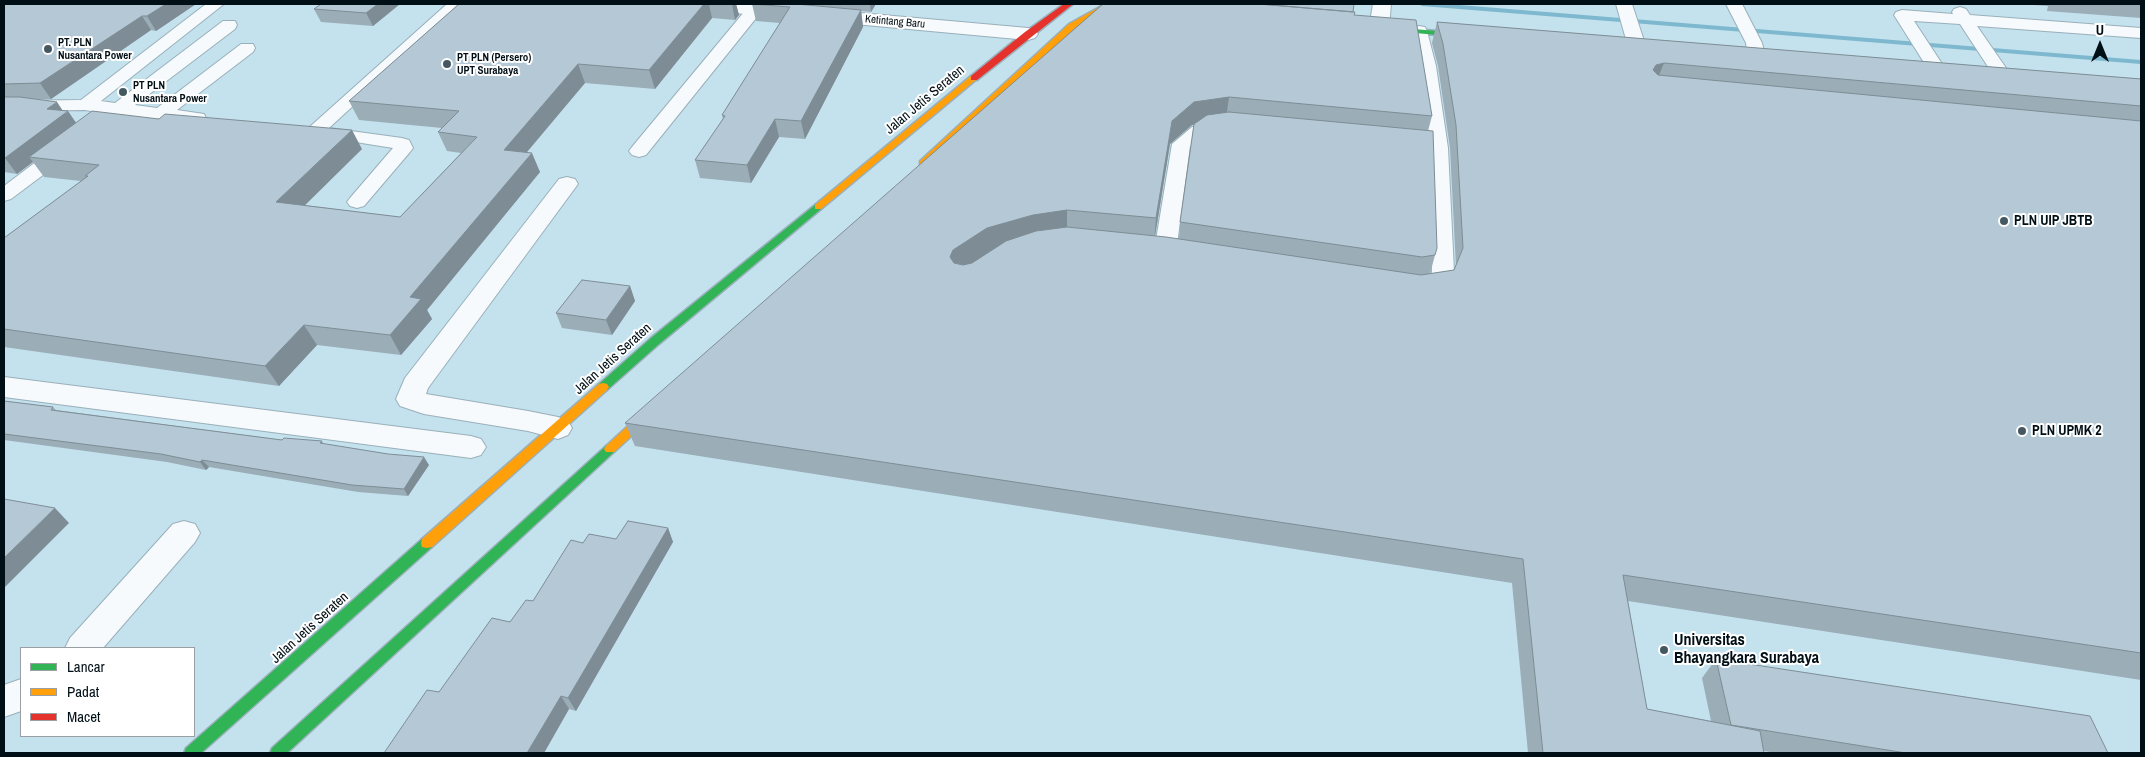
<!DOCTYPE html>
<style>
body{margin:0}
#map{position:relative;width:2145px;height:757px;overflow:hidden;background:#c4e1ee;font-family:"Archivo Narrow",sans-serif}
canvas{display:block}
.frame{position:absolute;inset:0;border:5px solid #000f16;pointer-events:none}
.legend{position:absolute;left:20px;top:647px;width:175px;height:90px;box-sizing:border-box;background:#fff;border:1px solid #999fa2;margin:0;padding:6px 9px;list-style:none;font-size:15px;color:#000f16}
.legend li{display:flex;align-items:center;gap:10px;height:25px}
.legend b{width:25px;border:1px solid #999fa2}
.north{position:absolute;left:2075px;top:20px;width:50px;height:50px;-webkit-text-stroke:4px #fff;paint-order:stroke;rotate:0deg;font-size:14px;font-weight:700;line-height:20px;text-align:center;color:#000f16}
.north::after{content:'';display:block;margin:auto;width:18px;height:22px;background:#000f16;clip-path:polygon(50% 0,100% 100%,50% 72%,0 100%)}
</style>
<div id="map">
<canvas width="2145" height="757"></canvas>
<div class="frame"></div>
<ul class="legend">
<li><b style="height:6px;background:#30b455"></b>Lancar</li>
<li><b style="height:6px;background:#ff9f0a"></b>Padat</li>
<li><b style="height:6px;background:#e5322d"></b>Macet</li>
</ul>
<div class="north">U</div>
</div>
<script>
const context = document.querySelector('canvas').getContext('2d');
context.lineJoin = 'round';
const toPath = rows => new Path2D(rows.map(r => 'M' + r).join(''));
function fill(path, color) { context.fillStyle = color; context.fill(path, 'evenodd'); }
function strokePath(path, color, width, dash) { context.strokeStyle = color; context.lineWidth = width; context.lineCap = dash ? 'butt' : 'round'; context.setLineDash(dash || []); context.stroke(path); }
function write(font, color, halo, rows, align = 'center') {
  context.font = font + ' "Archivo Narrow",sans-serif'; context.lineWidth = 4; context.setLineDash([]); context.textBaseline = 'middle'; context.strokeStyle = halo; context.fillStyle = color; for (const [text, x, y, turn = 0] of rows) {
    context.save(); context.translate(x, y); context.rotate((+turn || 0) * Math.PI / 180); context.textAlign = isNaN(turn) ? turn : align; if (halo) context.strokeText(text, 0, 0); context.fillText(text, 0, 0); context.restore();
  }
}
const stream = toPath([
 [1418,4,1447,4,2141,60,2141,64,1422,6,1418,4]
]);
const lane = toPath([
 [206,4,224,4,101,101,115,103,223,21,235,21,237,25,235,29,135,105,157,108,241,44,253,44,255,48,253,52,177,110,204,114,206,118,204,122,197,124,123,115,111,121,105,119,102,115,103,113,85,110,4,111,4,101,81,100,206,4],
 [447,4,464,4,329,128,402,138,409,140,413,148,410,152,364,206,357,208,350,206,347,202,350,198,393,148,318,136,313,138,306,136,304,132,447,4],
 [755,4,761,6,763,9,761,12,646,155,639,157,632,155,629,151,632,147,749,6,755,4],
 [1616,4,1632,4,1647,50,1644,54,1632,54,1629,50,1616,4],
 [1726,4,1742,4,1762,43,1766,60,1763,64,1757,65,1751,64,1748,60,1746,43,1726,4],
 [1960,7,1966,9,1970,15,2141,28,2141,38,1977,26,2015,81,2012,85,2006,86,2000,85,1960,24,1914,21,1950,76,1947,80,1941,81,1935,80,1894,15,1896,12,1902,10,1953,14,1952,12,1954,9,1960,7],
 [1419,26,1425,27,1427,31,1436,66,1448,148,1454,272,1447,292,1423,296,1415,294,1412,289,1415,284,1430,281,1432,272,1428,148,1418,66,1411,31,1413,27,1419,26],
 [1222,122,1229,124,1231,128,1229,132,1204,136,1190,146,1176,252,1172,257,1165,259,1158,257,1154,252,1172,144,1192,127,1222,122],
 [64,144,71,146,74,150,71,154,11,199,4,201,4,186,57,146,64,144]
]);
const street = toPath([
 [693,4,760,4,1028,28,1035,30,1038,34,1035,38,1028,40,702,10,695,8,693,4],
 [1373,4,1391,4,1389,28,1386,32,1379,34,1372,32,1369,28,1373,4],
 [567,177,575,179,578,184,428,388,426,394,528,411,558,417,568,421,572,428,568,435,558,439,528,431,424,414,400,406,396,399,405,378,559,179,567,177],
 [4,377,471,436,481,439,486,447,481,455,471,458,4,397,4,377],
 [184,521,195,524,200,533,195,542,103,648,65,648,70,638,173,524,184,521],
 [21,679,21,711,4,717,4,685,21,679]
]);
const fast = toPath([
 [1378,26,1472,34,1476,36,1472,38,1381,30,1377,28,1378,26],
 [818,204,823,207,821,209,659,344,607,390,599,390,597,387,599,384,651,338,815,205,818,204],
 [610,445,614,446,616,449,614,452,287,753,270,753,272,748,606,446,610,445],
 [427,538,432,539,433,543,432,547,201,753,184,753,186,748,422,539,427,538]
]);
const slow = toPath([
 [1105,4,1112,5,1075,28,926,165,920,165,920,161,1069,24,1105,4],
 [971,76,974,76,978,78,821,209,815,209,815,205,971,76],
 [603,383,607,384,609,387,607,390,432,547,427,548,422,547,421,543,422,539,599,384,603,383],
 [657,402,661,403,663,406,661,409,614,452,606,452,604,449,606,446,653,403,657,402]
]);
const jam = toPath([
 [1064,4,1073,4,977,80,971,80,971,76,1025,32,1064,4]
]);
const wall = toPath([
 [4,4,196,4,156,31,151,30,51,99,34,99,64,111,76,123,362,149,304,205,400,217,461,153,447,151,438,132,442,128,359,120,349,101,459,4,736,4,739,15,735,20,712,18,655,89,585,83,526,152,540,172,427,310,432,319,401,355,317,345,279,386,4,347,4,238,81,181,44,177,33,162,17,174,4,172],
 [321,4,400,4,373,26,321,22,314,9],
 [752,4,876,4,871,12,861,11,863,27,805,139,779,137,751,183,700,178,695,160,723,119,722,115,780,23,756,21],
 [2020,4,2141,4,2141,18,2047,11,2048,6],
 [1353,12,1354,15,1432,116,1428,131,1435,255,1430,274,1454,270,1456,267,1450,148,1438,66,1432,43,1437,22,2141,79,2141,680,1628,601,1647,709,1711,721,1702,678,1716,659,2108,753,1776,753,1764,751,1764,753,1528,753,1512,583,635,446,625,423],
 [1192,125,1194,125,1180,222,1179,239,1155,236,1170,144],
 [630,286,635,301,612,335,562,328,556,313],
 [4,401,53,407,56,410,282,440,322,441,324,444,429,465,408,496,358,492,209,467,206,470,167,462,4,440],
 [668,528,673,542,576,711,569,709,544,753,384,753,439,692,510,622,533,601,583,543,616,539]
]);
const shadedWall = toPath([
 [166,4,196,4,156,31,147,16],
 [378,4,400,4,373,26,366,13],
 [704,4,709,4,712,18,655,89,649,70],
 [732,4,736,4,739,15,735,20],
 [870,4,876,4,871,12],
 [861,10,863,27,805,139,801,121],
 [142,16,151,30,51,99,40,83],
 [1664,63,1655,85,1653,70,1656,65],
 [578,64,585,83,512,170,504,150],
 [1229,97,1226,119,1192,125,1170,144,1154,242,1156,218,1172,121,1194,102],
 [57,102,65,114,68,111,79,127,29,157,33,162,17,174,5,158,47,109],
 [775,119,779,137,751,183,747,165],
 [352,130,362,149,288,222,276,202],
 [532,153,540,172,427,310,432,319,401,355,390,335,410,297],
 [1067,210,1067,233,955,274,950,257,953,250,987,228,1033,215],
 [630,286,635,301,612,335,606,320],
 [304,325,317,345,279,386,265,366],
 [424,457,429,465,408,496,404,489],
 [202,460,209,467,206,470,200,462],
 [55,508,69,523,4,588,4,558],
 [668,528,673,542,576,711,568,698],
 [561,696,569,709,544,753,527,753]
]);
const building = toPath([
 [4,4,166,4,147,16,142,16,40,83,4,84,4,4],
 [321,4,378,4,366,13,314,9,321,4],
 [459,4,704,4,649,70,578,64,504,150,532,153,410,297,421,299,390,335,304,325,265,366,4,329,4,238,88,176,85,176,99,165,29,157,92,111,159,119,165,114,352,130,276,202,400,217,477,137,438,132,459,111,349,101,459,4],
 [752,4,796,4,861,10,801,121,775,119,747,165,695,160,725,116,722,115,790,7,752,4],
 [1103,4,1259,4,1355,12,1354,15,1416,20,1432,116,1229,97,1194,102,1172,121,1156,218,1067,210,1033,215,987,228,953,250,950,257,954,263,963,265,972,263,1006,241,1036,231,1067,227,1166,237,1421,275,1454,270,1463,248,1456,125,1443,44,1437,22,2141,79,2141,106,1664,63,1656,65,1653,70,1658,75,2141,121,2141,653,1623,575,1647,709,1760,731,1764,753,1543,753,1523,559,625,423,1103,4],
 [1259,4,1354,4,1353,12,1259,4],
 [4,97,20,97,57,102,47,109,68,111,5,158,4,158,4,97],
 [1229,112,1433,131,1437,248,1435,255,1422,257,1180,222,1194,124,1207,115,1229,112],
 [582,280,630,286,606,320,556,313,582,280],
 [4,401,53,407,51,410,282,440,284,438,322,441,320,443,388,454,424,457,404,489,352,485,202,460,200,462,161,454,4,434,4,401],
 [4,499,55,508,4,558,4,499],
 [628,521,668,528,568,698,561,696,527,753,384,753,427,690,439,692,492,618,510,622,526,600,533,601,571,540,583,543,589,534,616,539,628,521],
 [1716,659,2090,716,2108,753,1906,753,1731,725,1716,659]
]);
const markers = [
 [48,49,5,"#455862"],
 [447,64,5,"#455862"],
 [123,92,5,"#455862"],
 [2004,221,5,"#455862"],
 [2022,431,5,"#455862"],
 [1664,650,5,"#455862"]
];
const farStreetnames = [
 ["Ketintang Baru",895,22,5]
];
const farPoinames = [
 ["PT. PLN",58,43],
 ["Nusantara Power",58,56],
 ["PT PLN (Persero)",457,58],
 ["UPT Surabaya",457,71],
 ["PT PLN",133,86],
 ["Nusantara Power",133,99]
];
const streetNames = [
 ["Jalan Jetis Seraten",925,100,-40],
 ["Jalan Jetis Seraten",613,359,-42],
 ["Jalan Jetis Seraten",310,628,-42]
];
const poiNames = [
 ["PLN UIP JBTB",2014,221],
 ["PLN UPMK 2",2032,431]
];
const nearPoinames = [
 ["Universitas",1674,641],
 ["Bhayangkara Surabaya",1674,659]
];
fill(stream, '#7eb8ce');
strokePath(lane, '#99b0ba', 2);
strokePath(street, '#99b0ba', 2);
strokePath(fast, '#99b0ba', 3);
strokePath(slow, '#99b0ba', 3);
strokePath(jam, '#99b0ba', 3);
fill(lane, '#f6fafc');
fill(street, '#f6fafc');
fill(fast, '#30b455');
fill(slow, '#ff9f0a');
fill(jam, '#e5322d');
fill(wall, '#9badb7');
fill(shadedWall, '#7e8d95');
fill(building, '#b4c9d5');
strokePath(building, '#7e8d95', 1);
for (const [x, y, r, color] of markers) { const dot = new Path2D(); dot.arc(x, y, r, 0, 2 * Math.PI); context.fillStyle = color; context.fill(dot); strokePath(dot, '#fff', 2); }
write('11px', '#000f16', '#fff', farStreetnames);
write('bold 11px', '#000f16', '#fff', farPoinames, 'left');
write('14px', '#000f16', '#fff', streetNames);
write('bold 14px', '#000f16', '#fff', poiNames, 'left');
write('bold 16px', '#000f16', '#fff', nearPoinames, 'left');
</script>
